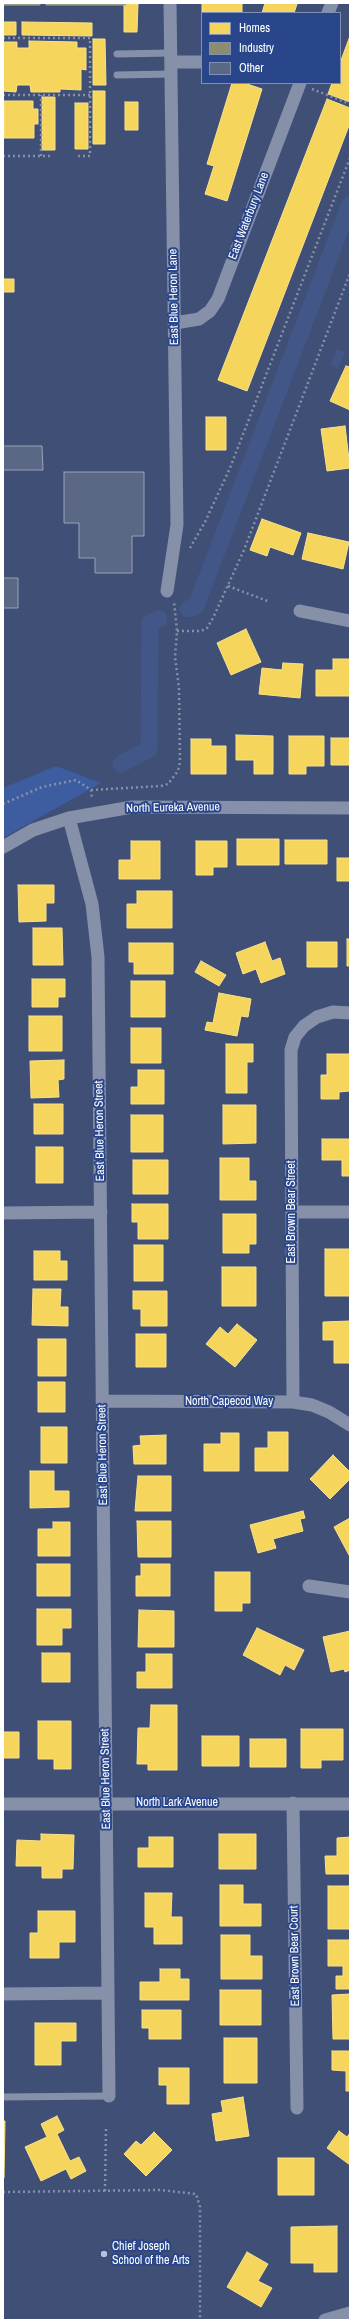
<!DOCTYPE html>
<style>
body{margin:0}
#map{position:relative;width:353px;height:2323px;overflow:hidden;background:#3f4f75;font-family:"Archivo Narrow",sans-serif}
canvas{display:block}
.frame{position:absolute;inset:0;border:4px solid #fff;pointer-events:none}
.legend{position:absolute;left:201px;top:12px;width:140px;height:72px;box-sizing:border-box;background:#29468b;border:1px solid #7f90b9;margin:0;padding:5px 7px;list-style:none;font-size:12px;color:#fff}
.legend li{display:flex;align-items:center;gap:8px;height:20px}
.legend b{width:20px;border:1px solid #7f90b9}
</style>
<div id="map">
<canvas width="353" height="2323"></canvas>
<div class="frame"></div>
<ul class="legend">
<li><b style="height:11px;background:#f6d55c"></b>Homes</li>
<li><b style="height:11px;background:#8c8c6e"></b>Industry</li>
<li><b style="height:11px;background:#5a6785"></b>Other</li>
</ul>
</div>
<script>
const context = document.querySelector('canvas').getContext('2d');
context.lineJoin = 'round';
function fill(path, color) { context.fillStyle = color; context.fill(path, 'evenodd'); }
const toPath = rows => new Path2D(rows.map(r => 'M' + r).join(''));
function strokePath(path, color, width, dash) { context.strokeStyle = color; context.lineWidth = width; context.lineCap = dash ? 'butt' : 'round'; context.setLineDash(dash || []); context.stroke(path); }
function write(font, color, halo, rows, align = 'center') {
  context.font = font + ' "Archivo Narrow",sans-serif'; context.lineWidth = 4; context.setLineDash([]); context.textBaseline = 'middle'; context.strokeStyle = halo; context.fillStyle = color; for (const [text, x, y, turn = 0] of rows) {
    context.save(); context.translate(x, y); context.rotate((+turn || 0) * Math.PI / 180); context.textAlign = isNaN(turn) ? turn : align; if (halo) context.strokeText(text, 0, 0); context.fillText(text, 0, 0); context.restore();
  }
}
const green = toPath([
 [56,766,101,783,3,838,3,788]
]);
const water = toPath([
 [337,349,345,352,338,368,330,365]
]);
const homes = toPath([
 [202,3,242,3,242,13,202,13,202,3],
 [265,3,294,3,297,4,294,13,262,13,265,3],
 [124,4,138,4,137,32,124,32,124,4],
 [3,22,16,22,16,35,3,35,3,22],
 [22,22,92,23,92,36,22,35,22,22],
 [350,36,350,102,328,94,332,83,340,83,340,63,350,36],
 [93,39,105,39,106,85,93,85,93,39],
 [29,41,77,42,77,48,86,48,86,70,81,69,81,90,60,89,60,92,31,92,30,85,17,85,16,92,3,91,3,42,17,42,17,48,29,48,29,41],
 [232,83,244,83,262,89,227,201,205,194,214,166,207,164,232,83],
 [93,91,105,91,105,144,93,144,93,91],
 [42,97,55,97,55,150,42,150,42,97],
 [327,99,350,108,350,123,247,391,218,380,327,99],
 [4,101,33,101,33,109,38,109,38,124,34,124,34,138,4,138,4,101],
 [125,102,138,102,138,130,125,130,125,102],
 [75,103,88,103,88,149,75,149,75,103],
 [3,279,14,279,14,292,3,292,3,279],
 [346,366,350,367,350,410,330,401,346,366],
 [206,417,226,417,226,450,206,450,206,417],
 [345,426,350,468,327,471,321,429,345,426],
 [262,519,301,533,293,555,270,547,267,556,250,550,262,519],
 [308,533,349,542,343,569,302,559,308,533],
 [246,629,261,662,231,675,217,643,246,629],
 [333,659,350,659,350,696,316,696,316,670,333,670,333,659],
 [283,663,303,664,300,698,259,694,262,668,282,670,283,663],
 [236,735,273,736,273,774,254,774,254,760,236,760,236,735],
 [289,736,324,736,324,766,306,766,306,774,289,774,289,736],
 [331,738,350,738,350,765,331,765,331,738],
 [191,739,211,739,211,746,226,746,226,774,191,774,191,739],
 [237,839,279,839,279,865,237,865,237,839],
 [285,840,327,840,327,864,285,864,285,840],
 [131,841,160,841,160,879,119,879,119,860,131,860,131,841],
 [196,841,227,841,227,867,213,867,213,875,196,875,196,841],
 [337,858,350,858,350,881,337,881,337,858],
 [18,885,54,885,54,903,46,903,46,921,19,922,18,885],
 [137,891,172,891,172,928,127,928,127,904,137,904,137,891],
 [33,928,62,928,63,965,33,965,33,928],
 [347,939,350,939,350,966,347,966,347,939],
 [265,942,272,961,280,958,285,974,261,983,256,969,243,974,236,953,265,942],
 [307,942,337,942,337,967,307,967,307,942],
 [129,943,173,943,173,974,134,974,134,962,129,962,129,943],
 [201,961,226,975,219,986,195,972,201,961],
 [32,979,65,979,65,997,58,997,58,1007,32,1007,32,979],
 [131,981,165,981,165,1017,131,1017,131,981],
 [219,993,251,999,248,1017,241,1016,237,1036,205,1030,207,1022,213,1023,219,993],
 [29,1016,62,1016,62,1051,29,1051,29,1016],
 [131,1028,161,1028,161,1063,131,1063,131,1028],
 [226,1044,253,1044,253,1062,247,1062,247,1093,226,1093,226,1044],
 [327,1054,350,1054,350,1091,339,1092,339,1099,321,1099,321,1075,327,1075,327,1054],
 [64,1060,64,1079,58,1080,59,1097,31,1098,30,1061,64,1060],
 [138,1070,164,1070,164,1104,131,1104,131,1087,138,1087,138,1070],
 [34,1104,63,1104,63,1134,34,1134,34,1104],
 [223,1105,256,1105,256,1143,223,1144,223,1105],
 [131,1115,163,1115,163,1152,131,1152,131,1115],
 [322,1139,350,1139,350,1176,342,1176,342,1160,322,1160,322,1139],
 [36,1147,63,1147,63,1183,36,1183,36,1147],
 [220,1158,249,1158,249,1181,256,1181,256,1200,220,1200,220,1158],
 [133,1160,168,1160,168,1194,133,1194,133,1160],
 [132,1204,168,1204,168,1239,138,1239,138,1222,132,1222,132,1204],
 [223,1214,256,1214,256,1244,249,1244,249,1253,223,1253,223,1214],
 [134,1245,163,1245,163,1281,134,1281,134,1245],
 [325,1249,350,1249,350,1296,325,1296,325,1249],
 [34,1251,60,1251,60,1261,67,1261,67,1280,34,1280,34,1251],
 [222,1267,256,1267,256,1306,222,1306,222,1267],
 [33,1289,61,1289,60,1307,68,1307,68,1326,32,1325,33,1289],
 [133,1291,167,1291,167,1326,141,1326,141,1309,133,1309,133,1291],
 [350,1321,350,1363,334,1363,334,1340,323,1340,323,1322,350,1321],
 [237,1324,257,1340,235,1367,206,1344,220,1327,228,1334,237,1324],
 [136,1334,166,1334,166,1367,136,1367,136,1334],
 [38,1339,66,1339,66,1376,38,1376,38,1339],
 [38,1382,65,1382,65,1412,38,1412,38,1382],
 [41,1427,67,1427,67,1463,41,1463,41,1427],
 [268,1432,288,1432,288,1471,255,1471,255,1448,268,1448,268,1432],
 [221,1433,239,1433,239,1471,204,1471,204,1444,221,1444,221,1433],
 [166,1435,166,1464,134,1464,133,1446,141,1445,140,1436,166,1435],
 [333,1455,350,1472,350,1479,330,1499,310,1479,333,1455],
 [30,1471,54,1471,54,1491,69,1491,69,1507,30,1508,30,1471],
 [138,1476,171,1476,171,1511,135,1511,138,1476],
 [303,1511,305,1518,300,1519,303,1531,273,1539,276,1548,258,1553,250,1525,303,1511],
 [350,1518,350,1557,334,1527,350,1518],
 [137,1521,171,1521,171,1557,138,1557,137,1521],
 [53,1522,70,1522,70,1556,38,1556,38,1529,53,1529,53,1522],
 [37,1564,70,1564,70,1596,37,1596,37,1564],
 [141,1564,170,1564,170,1596,136,1596,136,1576,141,1576,141,1564],
 [215,1572,250,1572,250,1603,242,1603,242,1611,215,1611,215,1572],
 [37,1609,71,1609,71,1628,62,1628,62,1645,37,1645,37,1609],
 [139,1610,174,1611,174,1647,138,1647,139,1610],
 [257,1628,304,1650,294,1670,285,1665,280,1675,243,1655,257,1628],
 [350,1631,350,1670,345,1672,344,1669,331,1672,323,1637,350,1631],
 [42,1653,70,1653,70,1682,42,1682,42,1653],
 [146,1654,172,1654,172,1688,137,1688,137,1672,146,1672,146,1654],
 [151,1705,177,1705,177,1770,148,1770,148,1764,137,1764,138,1728,150,1728,151,1705],
 [38,1721,71,1721,71,1769,54,1769,54,1759,38,1759,38,1721],
 [301,1729,343,1729,343,1760,321,1760,321,1768,301,1768,301,1729],
 [3,1732,19,1732,19,1758,3,1758,3,1732],
 [202,1736,239,1736,239,1766,202,1766,202,1736],
 [250,1739,286,1739,286,1767,250,1767,250,1739],
 [41,1834,74,1835,73,1869,62,1869,62,1878,42,1878,42,1866,16,1866,17,1840,41,1841,41,1834],
 [219,1834,256,1834,256,1869,219,1869,219,1834],
 [149,1837,173,1837,173,1867,138,1867,138,1848,149,1848,149,1837],
 [350,1837,350,1874,326,1874,325,1856,337,1856,337,1838,350,1837],
 [220,1885,243,1885,243,1904,261,1904,261,1926,220,1926,220,1885],
 [328,1886,350,1886,350,1929,328,1929,328,1886],
 [145,1893,172,1893,171,1917,182,1917,182,1944,154,1944,154,1927,145,1927,145,1893],
 [38,1911,75,1911,75,1942,59,1942,59,1958,30,1958,30,1933,38,1933,38,1911],
 [221,1935,250,1935,250,1956,262,1956,262,1979,221,1979,221,1935],
 [328,1940,350,1940,350,1989,336,1989,336,1976,343,1976,343,1966,328,1966,328,1940],
 [160,1969,180,1969,180,1979,189,1979,189,2000,140,2000,140,1982,160,1982,160,1969],
 [220,1990,261,1990,261,2025,220,2025,220,1990],
 [350,1994,350,2039,333,2039,332,1995,350,1994],
 [142,2010,181,2010,181,2039,149,2039,149,2028,142,2028,142,2010],
 [35,2023,76,2023,76,2041,61,2041,61,2065,35,2065,35,2023],
 [224,2038,257,2038,257,2083,224,2083,224,2038],
 [332,2051,350,2051,350,2091,346,2091,346,2071,332,2070,332,2051],
 [159,2068,189,2068,189,2104,167,2104,167,2085,159,2085,159,2068],
 [243,2097,249,2136,216,2141,212,2114,223,2112,221,2101,243,2097],
 [57,2116,64,2130,57,2134,70,2161,79,2157,86,2171,71,2179,66,2169,41,2181,25,2147,47,2137,41,2124,57,2116],
 [3,2121,5,2121,4,2178,3,2178,3,2121],
 [339,2131,347,2137,350,2133,350,2165,327,2148,339,2131],
 [154,2132,172,2150,146,2176,124,2154,136,2141,141,2145,154,2132],
 [278,2158,314,2158,314,2195,278,2195,278,2158],
 [337,2226,337,2272,314,2272,314,2263,291,2263,291,2227,337,2226],
 [247,2252,268,2264,258,2281,272,2288,261,2307,227,2287,247,2252]
]);
const industry = toPath([
 [3,3,40,3,40,5,3,5,3,3],
 [46,3,126,3,126,5,46,5,46,3]
]);
const canal = toPath([
 [188,609,196,606,350,204],
 [121,764,149,749,150,623,159,619]
]);
const building = toPath([
 [3,446,42,446,43,470,3,470,3,446],
 [64,472,144,472,144,536,132,536,132,573,95,573,95,558,79,558,79,523,64,523,64,472],
 [3,578,18,578,18,608,3,608,3,578]
]);
const path = toPath([
 [3,38,90,38,90,156,78,156],
 [312,89,350,104],
 [3,95,90,95],
 [3,156,52,156],
 [41,156,41,95],
 [190,548,205,522,230,468,350,158],
 [228,586,270,602],
 [177,631,201,631,207,628,213,618,244,550,350,273],
 [91,790,161,786,168,784,178,771,180,762,179,688,175,657,177,631,174,602],
 [3,804,42,787,76,780,91,790,92,799],
 [105,2191,106,2126],
 [3,2192,160,2190,196,2194,200,2207,200,2320]
]);
const lane = toPath([
 [117,54,171,53],
 [117,75,172,74],
 [3,2097,109,2096]
]);
const street = toPath([
 [328,13,332,3],
 [171,62,202,62],
 [175,323,199,319,210,311,218,299,300,83],
 [167,591,177,525,170,3],
 [300,611,350,621],
 [69,818,92,904,98,957,109,2096],
 [3,847,33,830,69,818,132,807,350,808],
 [292,1212,350,1212],
 [3,1213,101,1212],
 [102,1401,293,1402,312,1405,329,1412,350,1425],
 [293,1402,291,1050,295,1037,304,1026,317,1017,333,1012,350,1013],
 [309,1586,350,1592],
 [293,1803,297,2108],
 [3,1804,350,1804],
 [3,1994,108,1993],
 [325,2320,350,2313]
]);
const markers = [
 [104,2254,4,"#bcc1cf"]
];
const streetNames = [
 ["East Waterbury Lane",249,216,-69],
 ["East Blue Heron Lane",174,297,-91],
 ["North Eureka Avenue",173,808,-1],
 ["East Blue Heron Street",100,1131,-91],
 ["East Brown Bear Street",292,1212,-90],
 ["North Capecod Way",229,1402],
 ["East Blue Heron Street",103,1455,-91],
 ["East Blue Heron Street",106,1779,-91],
 ["North Lark Avenue",177,1803],
 ["East Brown Bear Court",295,1956,-91]
];
const poiNames = [
 ["Chief Joseph",112,2247],
 ["School of the Arts",112,2261]
];
fill(green, '#3d5da0');
fill(water, '#425687');
fill(homes, '#f6d55c');
strokePath(homes, '#f9e28d', 1);
fill(industry, '#8c8c6e');
strokePath(industry, '#aeae9a', 1);
strokePath(canal, '#425687', 17);
fill(building, '#5a6785');
strokePath(building, '#9aa3b8', 1);
strokePath(path, '#8690a9', 2.5, [2, 3]);
strokePath(lane, '#8690a9', 7);
strokePath(street, '#8690a9', 13);
for (const [x, y, r, color] of markers) { const dot = new Path2D(); dot.arc(x, y, r, 0, 2 * Math.PI); context.fillStyle = color; context.fill(dot); strokePath(dot, '#29468b', 1.5); }
write('12px', '#fff', '#29468b', streetNames);
write('12px', '#fff', '#29468b', poiNames, 'left');
</script>
